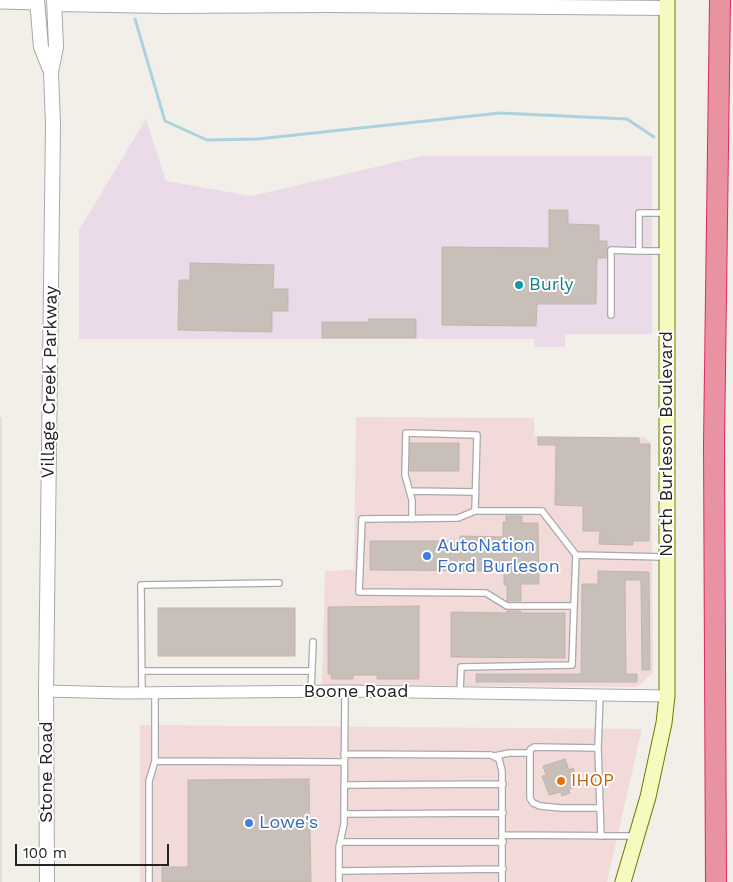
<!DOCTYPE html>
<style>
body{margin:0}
#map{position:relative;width:733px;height:882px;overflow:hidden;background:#f2efe9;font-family:"Work Sans",sans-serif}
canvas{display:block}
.scale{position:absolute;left:15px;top:844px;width:154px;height:22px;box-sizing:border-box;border:2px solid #222;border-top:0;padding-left:6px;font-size:15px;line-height:18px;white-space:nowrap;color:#222;-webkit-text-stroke:4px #fff;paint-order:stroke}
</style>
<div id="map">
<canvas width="733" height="882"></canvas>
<div class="scale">100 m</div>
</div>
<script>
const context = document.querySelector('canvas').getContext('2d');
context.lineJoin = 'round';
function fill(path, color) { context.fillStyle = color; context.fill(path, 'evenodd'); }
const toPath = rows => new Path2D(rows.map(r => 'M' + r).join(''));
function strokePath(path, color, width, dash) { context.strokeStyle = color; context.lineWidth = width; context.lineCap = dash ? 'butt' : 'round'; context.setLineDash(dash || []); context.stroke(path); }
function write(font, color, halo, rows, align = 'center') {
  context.font = font + ' "Work Sans",sans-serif'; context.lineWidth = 4; context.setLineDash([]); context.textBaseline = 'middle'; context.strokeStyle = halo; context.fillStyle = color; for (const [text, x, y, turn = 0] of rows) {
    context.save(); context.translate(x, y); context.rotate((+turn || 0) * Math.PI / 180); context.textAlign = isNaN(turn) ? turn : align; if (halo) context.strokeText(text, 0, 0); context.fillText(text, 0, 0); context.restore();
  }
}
const commercial = toPath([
 [356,417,534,418,534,436,644,437,651,443,653,673,637,687,322,685,325,571,354,570],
 [140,725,642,729,607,882,140,882]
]);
const industrial = toPath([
 [146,119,166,181,252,196,422,156,652,156,652,334,565,334,565,347,534,347,534,339,79,339,79,230]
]);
const airport = toPath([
 [0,417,2,417,2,882,0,882]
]);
const stream = toPath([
 [135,19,165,121,207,140,258,139,500,113,627,119,654,137]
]);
const building = toPath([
 [549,210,568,210,568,224,599,225,599,241,607,241,607,248,606,258,597,258,596,304,537,304,536,326,442,325,442,247,549,248,549,210],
 [190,263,274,265,273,289,288,289,288,311,272,311,272,332,178,330,179,280,190,280,190,263],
 [369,319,416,319,416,338,322,338,322,322,369,322,369,319],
 [538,437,639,438,639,444,650,444,649,541,633,541,633,545,599,544,600,531,583,531,583,506,555,505,556,445,538,445,538,437],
 [410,443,459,443,459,471,410,471,410,443],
 [506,516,522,516,522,523,538,523,539,584,521,584,521,601,507,601,507,585,504,585,504,571,370,570,370,541,460,541,460,536,503,537,503,522,506,522,506,516],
 [598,571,649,572,650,670,642,670,641,580,625,580,626,674,637,674,637,682,476,682,476,674,581,674,582,584,598,584,598,571],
 [419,606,419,679,377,679,377,675,353,675,353,679,331,679,331,674,328,674,328,607,419,606],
 [158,608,295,608,295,656,158,656,158,608],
 [507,611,521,611,521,613,565,613,565,658,451,657,451,612,507,613,507,611],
 [565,759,569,770,573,768,579,786,569,789,570,793,562,796,561,792,549,795,542,776,546,775,543,766,565,759],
 [309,779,311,882,162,882,162,867,188,867,188,780,309,779]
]);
const service = toPath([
 [665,251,639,251,639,213,666,213],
 [611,315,611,250,639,251],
 [410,491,475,492],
 [412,519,412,500,405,475,406,433,477,435,475,511],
 [574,606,576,555],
 [142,671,312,671],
 [311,691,313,642],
 [142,693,141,585,279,583],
 [155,693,155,761,344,762],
 [460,693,461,667,572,665,574,606,507,606,486,593,359,592,362,519,458,518,475,511,542,511,576,555,665,557],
 [598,748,600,695],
 [344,754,491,755,499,759,502,771,502,882],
 [495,756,509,753,530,753],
 [344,785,503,784],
 [600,808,561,808,540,806,533,803,530,798,530,750,534,747,598,748,600,808,601,836],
 [344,814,503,813],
 [503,835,636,836],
 [340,842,503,842],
 [339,871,503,869],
 [149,882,149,781,155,761],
 [339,882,339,847,344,824,345,691]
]);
const minor = toPath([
 [0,3,37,4],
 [46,691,123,693,345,691,667,696]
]);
const tertiary = toPath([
 [37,0,41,47,51,72],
 [55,4,165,6,328,5,667,8],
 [47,882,46,691,53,125,51,72,56,47,54,0]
]);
const secondary = toPath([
 [623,882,648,797,664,723,667,696,667,0]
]);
const motorway = toPath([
 [716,882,714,443,720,0]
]);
const markers = [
 [519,285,5,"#0f9aa8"],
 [427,556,5,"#3f7fe0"],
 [561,781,5,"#e8710a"],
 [249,823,5,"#3f7fe0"]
];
const cultureNames = [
 ["Burly",529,285]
];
const streetNames = [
 ["Village Creek Parkway",50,382,-89],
 ["North Burleson Boulevard",667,444,-90],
 ["Boone Road",356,692],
 ["Stone Road",47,772,-90]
];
const shopNames = [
 ["AutoNation",437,546],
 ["Ford Burleson",437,567],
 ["Lowe's",259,823]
];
const foodNames = [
 ["IHOP",571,781]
];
fill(commercial, '#f2dad9');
fill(industrial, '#ebdbe8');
fill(airport, '#e1dfda');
strokePath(stream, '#aad3df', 3);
fill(building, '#c7bfb8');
strokePath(building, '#c4b6ab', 1);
strokePath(service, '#a9a9a9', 8);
strokePath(minor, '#a9a9a9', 13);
strokePath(tertiary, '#a9a9a9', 16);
strokePath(secondary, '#707d05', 17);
strokePath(motorway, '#dc2a67', 22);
strokePath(service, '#fff', 5.5);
strokePath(minor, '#fff', 11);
strokePath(tertiary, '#fff', 14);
strokePath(secondary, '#f7fabf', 15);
strokePath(motorway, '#e892a2', 20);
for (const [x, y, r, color] of markers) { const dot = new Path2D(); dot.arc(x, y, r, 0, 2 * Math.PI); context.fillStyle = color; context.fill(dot); strokePath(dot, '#fff', 2); }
write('18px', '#0d838f', '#fff', cultureNames, 'left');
write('18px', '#222', '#fff', streetNames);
write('18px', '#366cbe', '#fff', shopNames, 'left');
write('18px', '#c56008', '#fff', foodNames, 'left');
</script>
